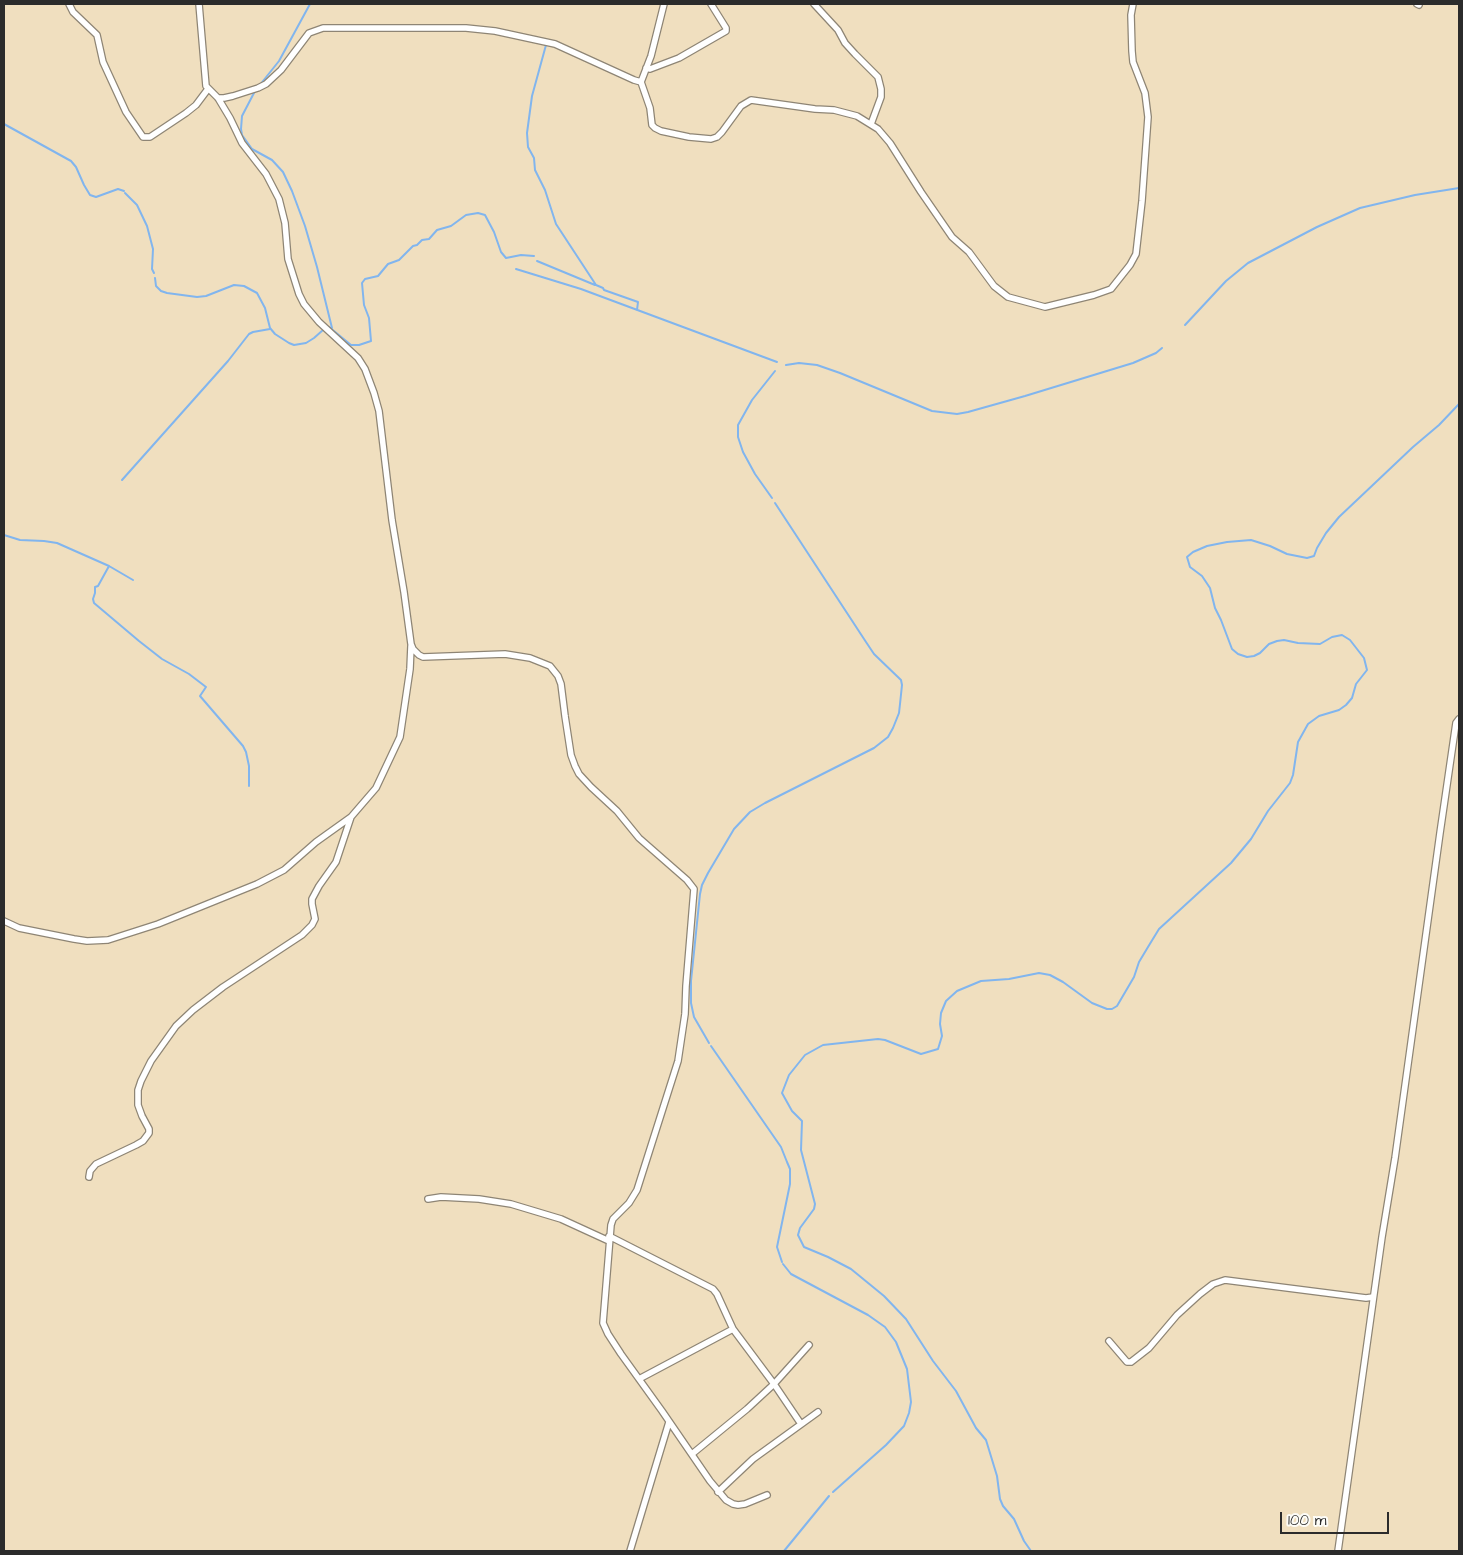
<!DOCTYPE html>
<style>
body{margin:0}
#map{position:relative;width:1463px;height:1555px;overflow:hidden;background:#f0dfbf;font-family:"Architects Daughter",sans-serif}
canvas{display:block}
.frame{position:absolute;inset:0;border:5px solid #2b2b2b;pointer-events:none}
.scale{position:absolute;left:1280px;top:1512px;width:109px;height:22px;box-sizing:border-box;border:2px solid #2b2b2b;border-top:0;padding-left:6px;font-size:15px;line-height:18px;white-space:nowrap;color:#2b2b2b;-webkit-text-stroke:4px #fdfcf7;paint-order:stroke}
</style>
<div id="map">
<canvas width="1463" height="1555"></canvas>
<div class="frame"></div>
<div class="scale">100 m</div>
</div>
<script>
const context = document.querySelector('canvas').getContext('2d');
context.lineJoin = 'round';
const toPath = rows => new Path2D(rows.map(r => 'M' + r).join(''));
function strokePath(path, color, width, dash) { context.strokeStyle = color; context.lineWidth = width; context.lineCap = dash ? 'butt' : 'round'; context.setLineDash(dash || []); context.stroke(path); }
const stream = toPath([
 [546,45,532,96,527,133,528,147,534,158,535,170,545,190,556,224,596,285,603,288,604,290,638,302,637,310],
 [259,86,279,61,310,4],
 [255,91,242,116,241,129,242,135,252,149,272,160,283,172,292,191,305,226,317,267,332,328],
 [4,124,71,161,76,167,84,185,90,195,96,197,118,189,124,191],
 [125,193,137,205,147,226,153,249,152,269,154,273],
 [537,261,595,285],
 [516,269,581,289,777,362],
 [155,278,156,286,161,291,167,293,197,297,206,296,234,285,244,286,257,293,265,308,270,328,275,334,289,343,294,345,306,343,314,338,323,330],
 [1185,325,1226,281,1248,263,1317,227,1360,208,1415,195,1459,188],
 [329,327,351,345,359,345,371,341,369,318,364,305,362,283,365,279,378,276,388,264,399,260,413,246,417,245,422,240,429,239,437,230,451,226,466,215,478,213,485,215,494,232,501,252,506,258,521,255,534,256],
 [786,365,799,363,817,365,840,373,932,411,957,414,968,412,1025,396,1133,363,1156,353,1162,348],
 [122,480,228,361,249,334,253,332,270,329],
 [772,498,755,474,743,452,738,437,738,425,752,400,775,371],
 [4,535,20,540,44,541,57,543,109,566,133,580],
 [109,566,98,586,95,587,95,593,93,599,94,603,139,641,162,659,189,674,206,687,200,696,243,746,246,752,249,766,249,786],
 [709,1043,694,1017,691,1003,691,981,700,894,702,885,708,873,734,829,750,812,765,803,874,748,888,737,893,728,899,713,900,704,902,685,901,680,874,654,866,642,775,503],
 [711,1046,781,1147,787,1162,790,1169,790,1184,777,1247,782,1262],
 [783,1264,791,1274,868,1315,885,1327,896,1342,907,1369,911,1402,909,1413,904,1426,886,1445,833,1492],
 [784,1551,829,1496],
 [1031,1551,1024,1541,1014,1519,1003,1506,1000,1499,997,1476,986,1440,976,1428,956,1391,933,1361,906,1319,884,1296,851,1269,828,1257,804,1247,798,1235,800,1228,814,1209,815,1204,801,1150,802,1121,792,1111,782,1093,789,1075,805,1055,823,1045,878,1039,885,1040,921,1054,938,1049,942,1036,940,1024,941,1013,946,1001,957,991,981,981,1009,979,1039,973,1050,975,1063,982,1092,1003,1107,1009,1112,1009,1117,1006,1134,977,1139,962,1148,947,1159,929,1231,863,1251,839,1268,811,1290,783,1293,775,1298,742,1308,724,1319,716,1339,710,1346,705,1352,698,1356,684,1367,670,1364,658,1350,640,1342,635,1332,637,1320,644,1298,643,1284,640,1277,641,1269,644,1260,653,1254,656,1247,657,1238,654,1232,649,1221,620,1215,608,1210,588,1202,576,1190,567,1187,557,1193,552,1207,546,1227,542,1251,540,1270,546,1287,554,1307,558,1314,556,1317,548,1326,533,1339,517,1413,447,1439,425,1459,404]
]);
const minor = toPath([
 [69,4,73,12,97,35,103,62,126,112,143,137,150,137,186,113,196,105,208,89],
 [199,4,206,86,218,98,230,118,242,143,266,174,279,199,285,223,288,259,299,294,304,304,319,322,358,358,365,369,374,393,379,411,392,520,404,592,411,644,413,649,419,655,423,657,505,654,530,658,550,666,558,676,561,684,565,716,571,755,575,766,579,774,591,787,617,811,639,838,687,880,694,889,686,986,685,1014,678,1061,637,1190,629,1203,613,1219,611,1225,603,1323,608,1334,621,1354,662,1411,710,1481,726,1500,733,1504,738,1505,745,1504,767,1495],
 [664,4,651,56,641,82,650,108,652,125,655,128,661,131,689,137,711,139,717,137,722,132,741,106,751,100,815,109,834,110,857,116,878,129,890,143,921,192,952,237,969,252,994,286,1008,297,1045,307,1094,295,1111,289,1130,265,1136,254,1142,201,1148,117,1145,93,1133,62,1132,51,1131,15,1133,4],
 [814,4,838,30,845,43,855,54,878,77,881,89,881,97,871,124],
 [1417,4,1419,5],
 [646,68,650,69,679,58,726,31,726,28,711,4],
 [218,98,224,98,233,96,258,88,266,84,281,70,309,33,323,28,466,28,495,31,555,44,634,80,641,82],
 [4,921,19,928,74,939,87,941,108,940,158,924,257,884,284,870,316,842,351,817,376,788,400,737,410,669,411,646],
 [89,1177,90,1171,96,1164,136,1145,143,1141,149,1133,149,1129,142,1116,138,1105,138,1090,141,1081,151,1061,176,1026,193,1010,223,987,302,935,312,925,315,919,312,904,312,899,319,886,336,862,351,817],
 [428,1199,441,1197,479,1199,511,1204,561,1219,609,1241],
 [609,1236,713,1289,717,1294,733,1329,774,1384,801,1424],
 [1109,1341,1127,1362,1131,1362,1149,1348,1177,1315,1200,1294,1213,1284,1225,1280,1366,1298,1373,1297],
 [639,1379,733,1329],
 [692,1454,747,1409,774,1384,809,1345],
 [718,1492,753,1459,818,1412],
 [630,1551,669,1422],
 [1338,1551,1382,1237,1395,1158,1440,833,1456,723,1459,719]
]);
strokePath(stream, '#81b5ee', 2);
strokePath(minor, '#8e8575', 8);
strokePath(minor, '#fff', 5.5);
</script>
